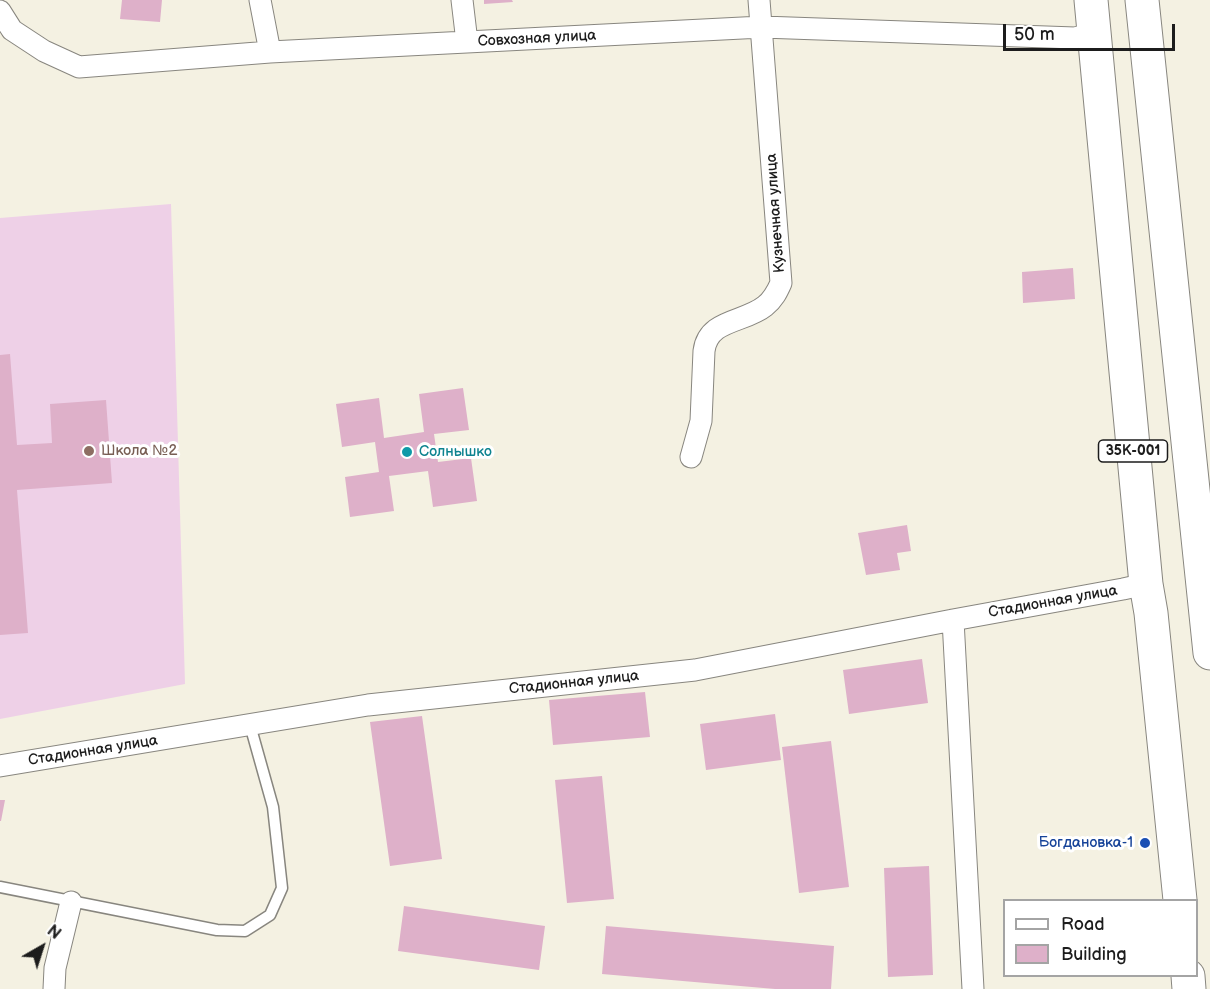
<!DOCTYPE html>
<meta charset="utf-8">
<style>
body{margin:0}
#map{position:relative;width:1210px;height:989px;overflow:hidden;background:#f4f1e2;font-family:"Balsamiq Sans",sans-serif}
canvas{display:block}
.legend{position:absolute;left:1003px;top:899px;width:195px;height:78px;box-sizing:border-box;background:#fff;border:2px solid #a4a4a4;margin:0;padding:8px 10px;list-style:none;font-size:18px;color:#1c1c1c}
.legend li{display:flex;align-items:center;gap:12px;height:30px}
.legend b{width:30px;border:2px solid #a4a4a4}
.north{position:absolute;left:12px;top:917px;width:60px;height:60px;-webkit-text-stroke:4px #fff;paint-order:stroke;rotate:39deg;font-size:16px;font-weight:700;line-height:24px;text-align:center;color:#1c1c1c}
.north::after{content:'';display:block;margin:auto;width:21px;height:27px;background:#1c1c1c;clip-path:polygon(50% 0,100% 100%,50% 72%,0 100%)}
.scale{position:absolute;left:1003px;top:24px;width:172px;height:27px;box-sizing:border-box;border:3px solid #1c1c1c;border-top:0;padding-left:8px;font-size:18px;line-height:21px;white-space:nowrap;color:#1c1c1c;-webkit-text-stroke:4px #fff;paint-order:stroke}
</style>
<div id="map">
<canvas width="1210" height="989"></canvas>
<ul class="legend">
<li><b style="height:8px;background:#fff"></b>Road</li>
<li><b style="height:16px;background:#deb0c9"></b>Building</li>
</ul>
<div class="north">N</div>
<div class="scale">50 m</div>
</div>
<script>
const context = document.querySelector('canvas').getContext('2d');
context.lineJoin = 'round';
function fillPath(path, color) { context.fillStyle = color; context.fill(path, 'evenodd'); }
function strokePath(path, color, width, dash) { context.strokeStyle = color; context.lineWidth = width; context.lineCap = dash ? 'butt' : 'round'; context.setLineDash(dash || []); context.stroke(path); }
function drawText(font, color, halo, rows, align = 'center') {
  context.font = font + ' "Balsamiq Sans",sans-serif'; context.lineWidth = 6; context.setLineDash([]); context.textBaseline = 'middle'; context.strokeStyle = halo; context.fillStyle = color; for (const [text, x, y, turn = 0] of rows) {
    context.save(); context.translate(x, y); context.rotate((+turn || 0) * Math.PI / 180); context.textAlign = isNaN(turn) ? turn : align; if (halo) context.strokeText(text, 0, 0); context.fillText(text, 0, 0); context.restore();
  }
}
const built = new Path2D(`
 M171,204L185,684L0,719V218Z`);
const building = new Path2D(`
 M122,0H162L160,22L120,19Z
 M484,0H512L513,2L484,4Z
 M1073,268L1075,299L1023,303L1022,272Z
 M10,354L17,445L52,443L50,404L106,400L112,483L17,490L28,633L0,635V355Z
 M463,388L469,430L434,434L438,462L471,458L477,501L433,507L428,471L389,476L394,511L350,517L345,477L379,472L375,442L342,447L336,404L379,398L384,438L424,432L419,394Z
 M907,525L911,551L897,553L900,570L866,575L858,533Z
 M922,659L928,703L849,714L843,670Z
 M645,692L650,737L553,745L549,700Z
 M775,714L781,760L706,770L700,724Z
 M422,716L442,859L390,866L370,722Z
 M831,741L849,887L799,893L782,747Z
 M602,776L614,899L567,903L555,780Z
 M0,800H5L1,821H0Z
 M929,866L933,975L888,977L884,868Z
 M404,906L545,926L539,970L398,951Z
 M606,926L834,946L831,989H775L602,974Z`);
const lane = new Path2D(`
 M0,887L217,930L245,931L270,915L282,888L273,807L250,725`);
const street = new Path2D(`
 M260,0L270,52
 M462,0L467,42
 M0,11L12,30L44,51L79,67L270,52L762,27L1075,38L1094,33
 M691,457L701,421L704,351C708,319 744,323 765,306C773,300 777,292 781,283L759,0
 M953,620L973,989
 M0,766L368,705L695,670L953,620L1123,589L1146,584
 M54,989L55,968L71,902`);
const primary = new Path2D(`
 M1091,0L1146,584L1151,613L1180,900
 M1142,0L1210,653
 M1188,976L1189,989`);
const markers = [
 [89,451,6,"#8d6e63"],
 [407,452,6,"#0f9aa8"],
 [1145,843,6,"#1a4fb4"]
];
const shields = [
 [1133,451,69]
];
const shieldNames = [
 ["35К-001",1133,451]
];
const streetNames = [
 ["Совхозная улица",537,39,-3],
 ["Кузнечная улица",776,213,-94],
 ["Стадионная улица",1053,602,-10],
 ["Стадионная улица",574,683,-6],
 ["Стадионная улица",93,751,-9]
];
const educationNames = [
 ["Школа №2",101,451]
];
const cultureNames = [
 ["Солнышко",419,452]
];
const transitNames = [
 ["Богдановка-1",1133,843]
];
fillPath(built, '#eed0e7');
fillPath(building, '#deb0c9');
strokePath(lane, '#88867f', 13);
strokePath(street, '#88867f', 23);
strokePath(primary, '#88867f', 35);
strokePath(lane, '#fff', 10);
strokePath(street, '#fff', 21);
strokePath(primary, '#fff', 33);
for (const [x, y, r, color] of markers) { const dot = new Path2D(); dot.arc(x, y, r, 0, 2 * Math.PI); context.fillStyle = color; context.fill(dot); strokePath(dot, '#fff', 2); }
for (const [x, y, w] of shields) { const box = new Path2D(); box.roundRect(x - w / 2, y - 11, w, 22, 4.5); context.fillStyle = '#fff'; context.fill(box); strokePath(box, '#1c1c1c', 1.5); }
drawText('bold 14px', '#1c1c1c', null, shieldNames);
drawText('15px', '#1c1c1c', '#fff', streetNames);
drawText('15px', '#785e54', '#fff', educationNames, 'left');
drawText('15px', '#0d838f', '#fff', cultureNames, 'left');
drawText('15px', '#164399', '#fff', transitNames, 'right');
</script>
